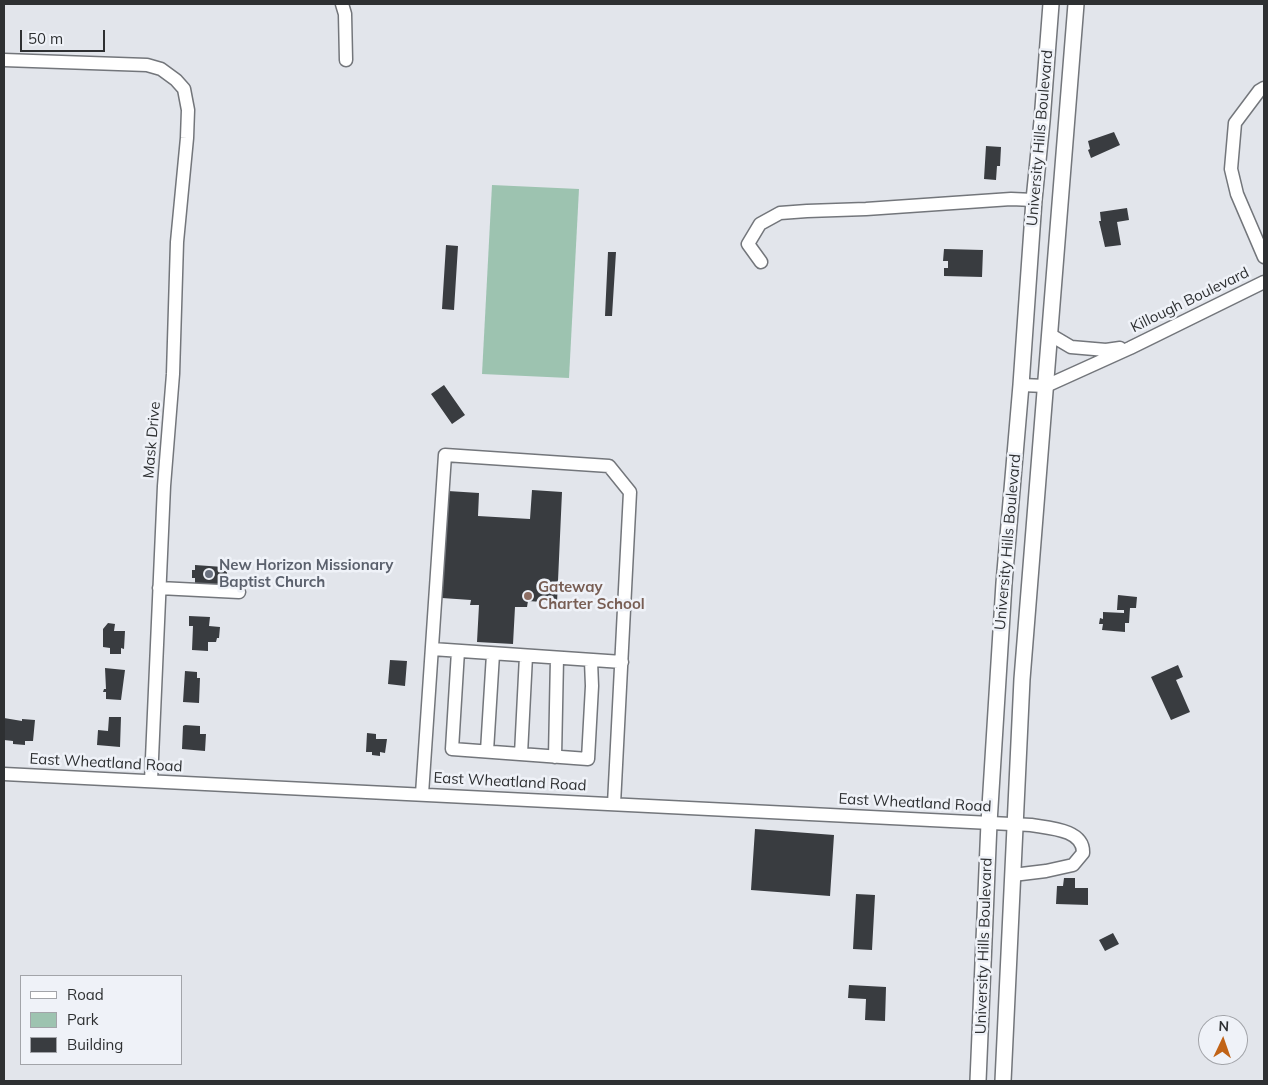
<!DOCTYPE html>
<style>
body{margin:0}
#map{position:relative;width:1268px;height:1085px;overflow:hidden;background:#e2e5eb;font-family:Mulish,sans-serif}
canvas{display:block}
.frame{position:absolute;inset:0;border:5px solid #2e3032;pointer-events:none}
.legend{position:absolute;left:20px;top:975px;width:162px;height:90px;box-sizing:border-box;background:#eff2f8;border:1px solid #a2a4a9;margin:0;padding:6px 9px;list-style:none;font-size:15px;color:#2e3032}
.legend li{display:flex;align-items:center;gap:10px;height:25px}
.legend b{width:25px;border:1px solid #a2a4a9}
.north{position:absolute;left:1198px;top:1015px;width:50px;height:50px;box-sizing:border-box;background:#eff2f8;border:1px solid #a2a4a9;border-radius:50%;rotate:3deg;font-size:14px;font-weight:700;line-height:20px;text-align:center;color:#2e3032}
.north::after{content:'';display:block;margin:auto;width:18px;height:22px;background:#c16317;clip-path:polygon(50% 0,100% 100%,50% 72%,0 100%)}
.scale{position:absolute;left:20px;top:30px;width:85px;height:22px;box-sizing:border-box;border:2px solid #2e3032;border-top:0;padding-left:6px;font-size:15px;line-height:18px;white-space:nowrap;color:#2e3032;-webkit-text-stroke:4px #eff2f8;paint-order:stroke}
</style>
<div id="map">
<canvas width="1268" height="1085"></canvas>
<div class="frame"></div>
<ul class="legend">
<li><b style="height:6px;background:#fff"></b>Road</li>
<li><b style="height:14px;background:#9dc3b0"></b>Park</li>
<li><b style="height:14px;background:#393c40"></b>Building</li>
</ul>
<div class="north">N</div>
<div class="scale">50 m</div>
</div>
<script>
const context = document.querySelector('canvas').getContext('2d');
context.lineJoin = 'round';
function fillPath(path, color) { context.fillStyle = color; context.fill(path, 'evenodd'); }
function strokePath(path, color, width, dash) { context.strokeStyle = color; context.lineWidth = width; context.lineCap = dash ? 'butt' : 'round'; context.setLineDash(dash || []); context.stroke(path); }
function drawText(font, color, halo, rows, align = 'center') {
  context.font = font + ' Mulish,sans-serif'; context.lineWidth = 5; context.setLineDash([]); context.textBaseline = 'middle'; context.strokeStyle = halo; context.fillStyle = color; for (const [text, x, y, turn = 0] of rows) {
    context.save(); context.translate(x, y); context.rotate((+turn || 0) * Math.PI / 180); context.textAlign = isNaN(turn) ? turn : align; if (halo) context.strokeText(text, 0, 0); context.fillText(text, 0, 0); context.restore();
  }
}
const green = new Path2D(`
 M492,185L579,189L569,378L482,374Z`);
const building = new Path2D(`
 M1114,132L1120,145L1091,158L1088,150L1090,149L1088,141Z
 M986,146L1001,147L1000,166H997L996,180L984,179Z
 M1127,208L1129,220L1117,222L1121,245L1105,247L1099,221H1101L1100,212Z
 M446,245L458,246L454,310L442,309Z
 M944,249L983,250L982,277L944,276V268H948V261H943Z
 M608,252H616L612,316H605Z
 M444,385L465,415L452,424L431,394Z
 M532,490L562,492L557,603L528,601L527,607H515L513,644L477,642L479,605H470L471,600L442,598L448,491L479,493L478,516L530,519Z
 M195,565L223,567V571H227V578H222V585L195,583V578H192V570H195Z
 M1118,595L1137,597L1136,608H1130L1129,623H1125V632L1102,630L1103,624H1099L1100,618L1103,619V612L1124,613V610H1117Z
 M189,616L210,617L209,626L220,627L219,638H217L216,642H208V651L192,650L193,626H189Z
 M108,623L115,624L114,631H125L124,649L121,648V654H110V648L103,647V629Z
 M390,660L407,661L405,686L388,684Z
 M1178,665L1183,677L1176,680L1190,712L1171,720L1151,677Z
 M105,668L125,670L121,700L106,699V692H103L104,689H106Z
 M185,671L197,672V678H200L199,703L183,702Z
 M109,717H121L120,747L97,745L98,730L108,731Z
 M4,718L22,721V719L35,720L33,741H25V745L13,744V741L4,740Z
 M185,725L200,726V734H206L205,751L182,749L183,726Z
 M367,733L376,734V739H387L385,753L380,752V756L372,755V752H366Z
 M755,829L834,835L830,896L751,890Z
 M1064,878H1075V888H1088V905L1056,904L1057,886H1063Z
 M856,894L875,895L872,950L853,949Z
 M1113,933L1119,944L1105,951L1099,940Z
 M849,985L886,987L885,1021L865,1020L866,999L848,998Z`);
const minor = new Path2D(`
 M342,4L345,14L346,60
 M4,60L147,65L161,69L176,80L184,89L188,110L187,138L177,242L173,374L164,486L151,781
 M1264,88L1259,91L1235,123L1231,169L1237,194L1264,257
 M761,262L748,244L760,224L780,213L807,211L866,209L1011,199L1034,200
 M1049,334L1071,347L1106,350L1120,348
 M1021,385L1046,386L1130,348L1264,282
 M159,588L239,592
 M432,649L622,662
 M458,651L452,749L588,759L592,686L591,661
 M487,751L493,654
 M521,754L526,656
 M555,757L557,658
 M4,774L1031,825C1048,828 1084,829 1083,853L1073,865L1046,871L1013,875
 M422,794L445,455L609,466L630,492L614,804`);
const major = new Path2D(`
 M978,1081L989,823L1004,583L1021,385L1034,200L1042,121L1051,4
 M1003,1081L1022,679L1076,4`);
const markers = [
 [209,574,5,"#6b7280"],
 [528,596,5,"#8d6e63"]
];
const streetNames = [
 ["University Hills Boulevard",1040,138,-85],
 ["Killough Boulevard",1190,300,-26],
 ["Mask Drive",152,440,-85],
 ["University Hills Boulevard",1008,542,-85],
 ["East Wheatland Road",106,763,3],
 ["East Wheatland Road",510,782,3],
 ["East Wheatland Road",915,803,3],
 ["University Hills Boulevard",984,946,-88]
];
const worshipNames = [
 ["New Horizon Missionary",219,565],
 ["Baptist Church",219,582]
];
const educationNames = [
 ["Gateway",538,587],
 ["Charter School",538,604]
];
fillPath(green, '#9dc3b0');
fillPath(building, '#393c40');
strokePath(minor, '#73767b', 15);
strokePath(major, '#73767b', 18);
strokePath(minor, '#fff', 12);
strokePath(major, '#fff', 15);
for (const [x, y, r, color] of markers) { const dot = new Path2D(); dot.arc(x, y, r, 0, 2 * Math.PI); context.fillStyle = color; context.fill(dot); strokePath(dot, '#eff2f8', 2); }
drawText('15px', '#2e3032', '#eff2f8', streetNames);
drawText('bold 15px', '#5b616d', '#eff2f8', worshipNames, 'left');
drawText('bold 15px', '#785e54', '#eff2f8', educationNames, 'left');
</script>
